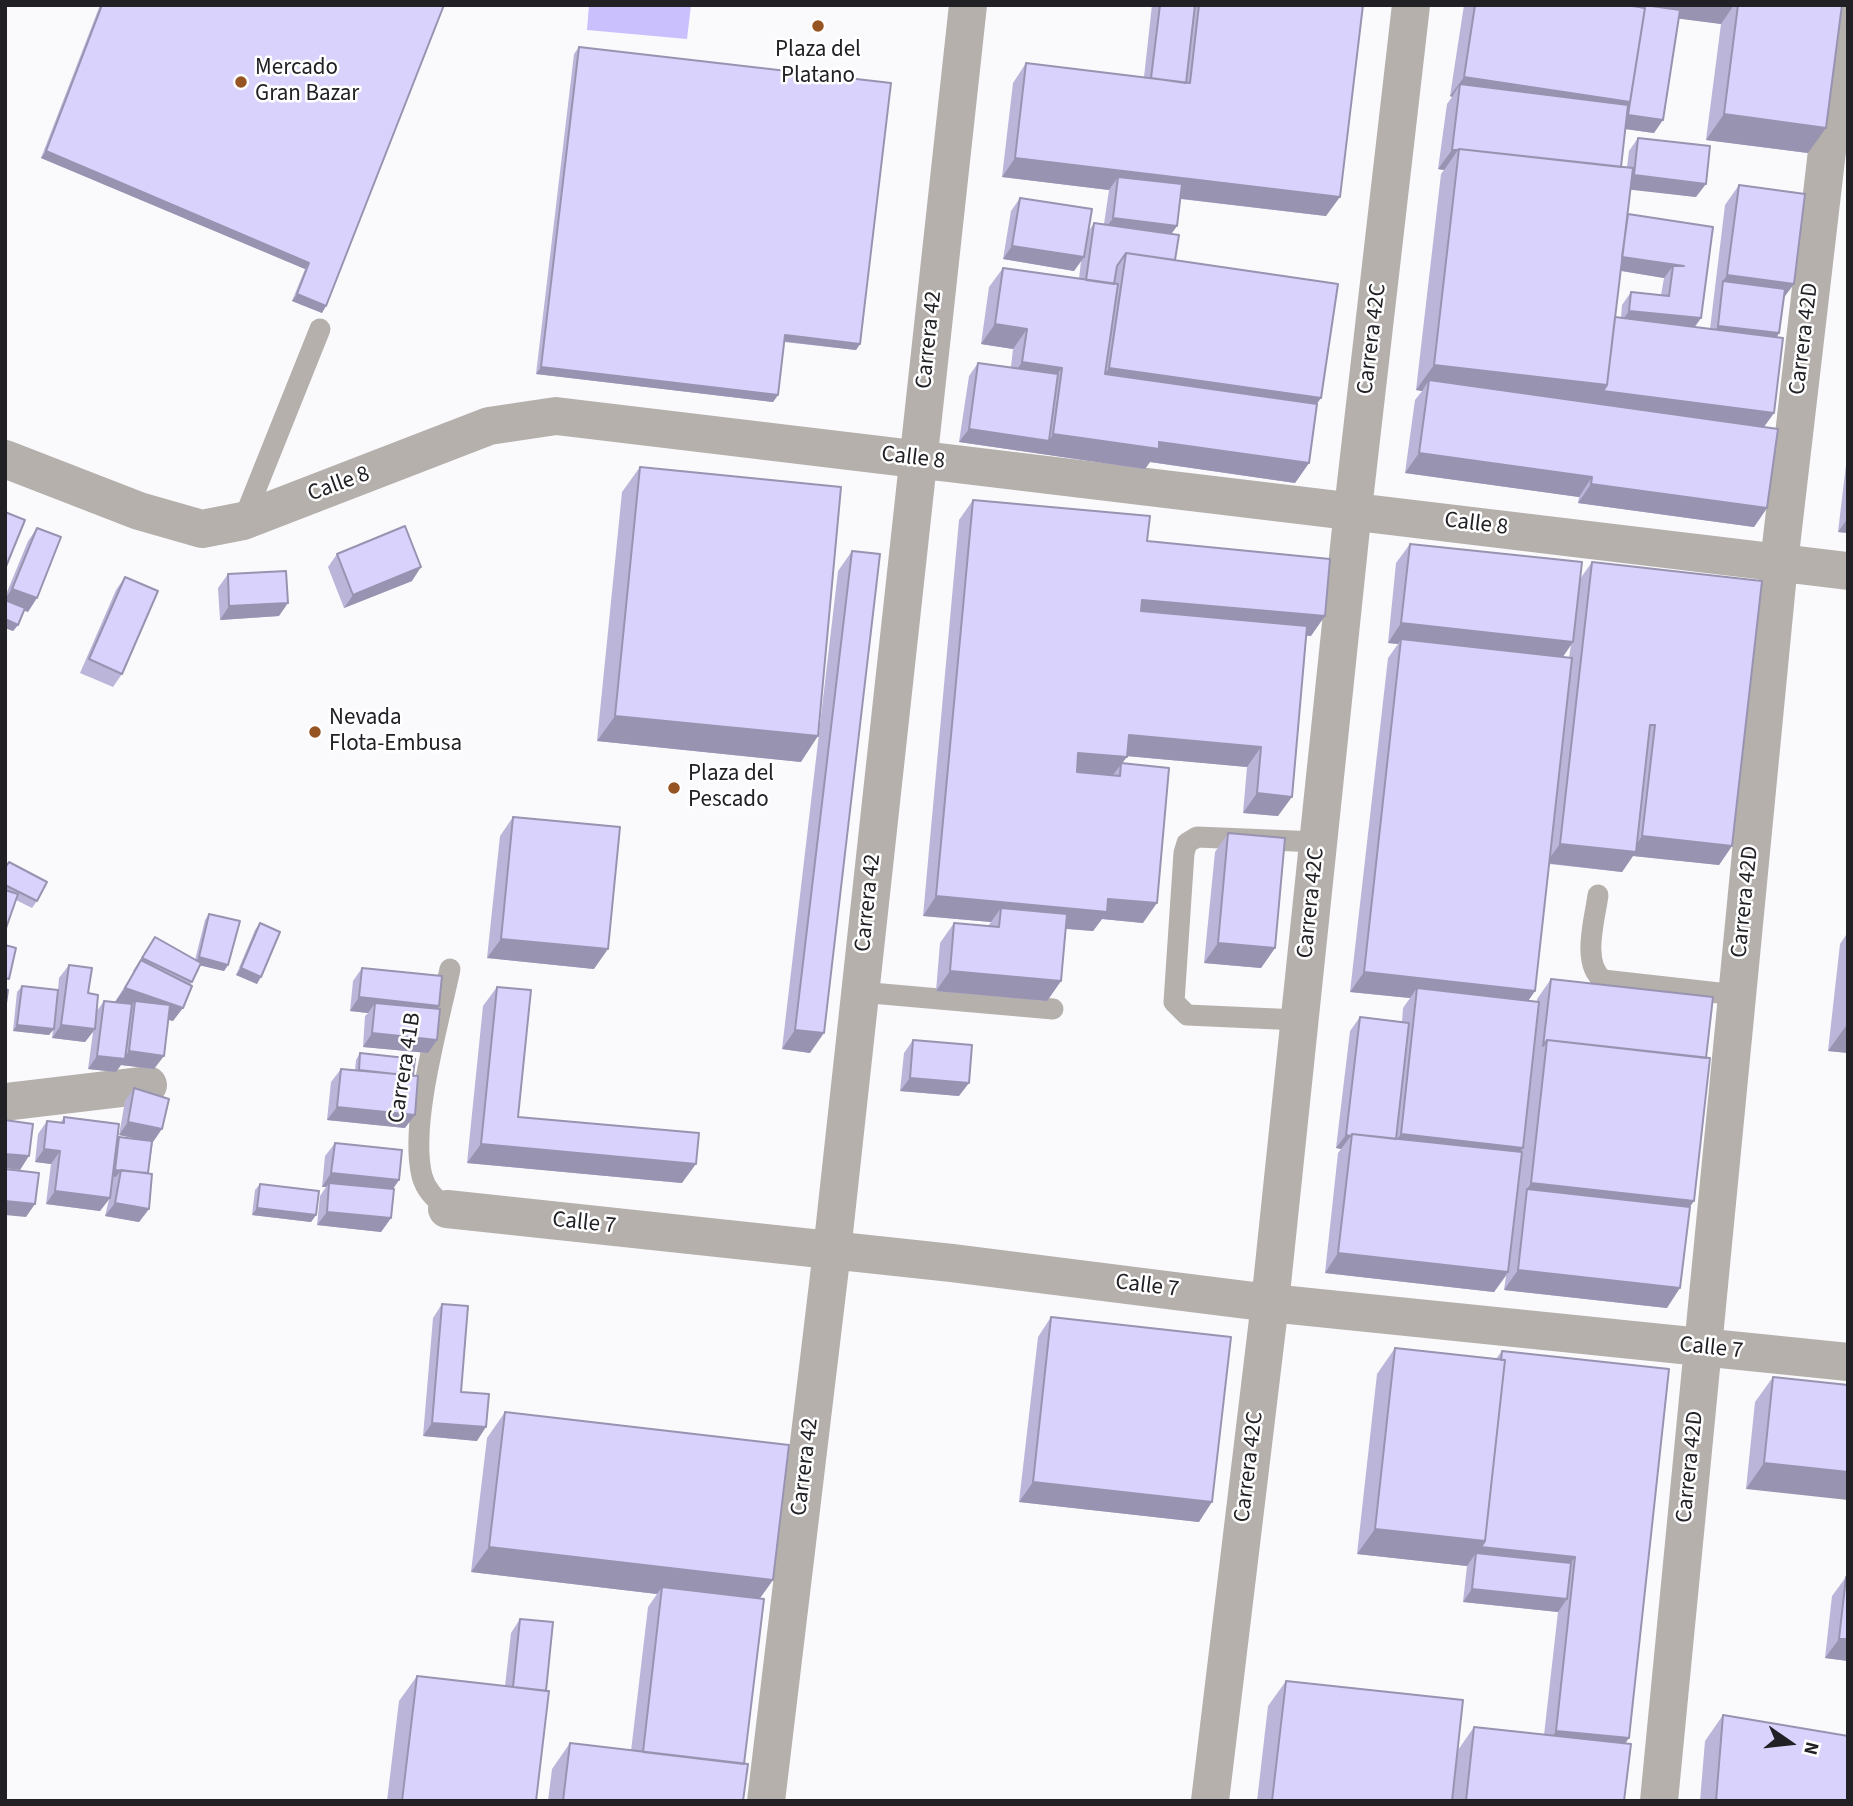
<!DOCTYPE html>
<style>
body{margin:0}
#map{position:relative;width:1853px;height:1806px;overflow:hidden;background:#fafafd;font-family:"Source Sans 3",sans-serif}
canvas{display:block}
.frame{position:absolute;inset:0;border:7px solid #212025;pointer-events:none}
.north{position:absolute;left:1755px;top:1708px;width:70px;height:70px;-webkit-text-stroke:5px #fff;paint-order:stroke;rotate:104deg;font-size:19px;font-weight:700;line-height:28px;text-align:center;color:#212025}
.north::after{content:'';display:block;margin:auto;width:24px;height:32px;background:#212025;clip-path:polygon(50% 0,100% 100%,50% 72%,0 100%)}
</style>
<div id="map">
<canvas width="1853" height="1806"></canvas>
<div class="frame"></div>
<div class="north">N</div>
</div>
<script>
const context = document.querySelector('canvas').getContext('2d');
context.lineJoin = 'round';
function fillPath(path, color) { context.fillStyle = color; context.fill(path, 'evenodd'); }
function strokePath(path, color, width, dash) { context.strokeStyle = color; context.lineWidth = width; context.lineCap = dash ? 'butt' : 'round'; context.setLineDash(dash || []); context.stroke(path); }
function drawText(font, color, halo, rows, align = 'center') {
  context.font = font + ' "Source Sans 3",sans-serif'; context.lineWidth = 5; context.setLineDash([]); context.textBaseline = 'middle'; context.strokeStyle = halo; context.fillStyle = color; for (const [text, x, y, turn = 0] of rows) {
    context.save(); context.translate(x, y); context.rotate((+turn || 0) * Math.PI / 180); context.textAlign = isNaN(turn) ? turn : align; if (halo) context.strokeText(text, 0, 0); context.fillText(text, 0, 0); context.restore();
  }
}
const green = new Path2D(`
 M589,5H691L687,39L587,30Z`);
const lane = new Path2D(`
 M243,521L320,329
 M1598,895C1595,919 1581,963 1603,980L1737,995
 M860,992L1053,1009
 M1299,1020L1187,1015L1174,1002L1184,853L1187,843L1197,837L1318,842
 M447,1209C436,1199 426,1191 422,1176C409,1124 439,1022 450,969`);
const street = new Path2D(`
 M5,459L139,511L202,529L243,521L489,426L556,416L1848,571
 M5,1102L148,1085
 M447,1209L952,1263L1270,1303L1848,1362
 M766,1801L832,1251L968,5
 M1210,1801L1270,1303L1353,509L1411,5
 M1659,1801L1779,563L1844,5`);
const wall = new Path2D(`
 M100,5H444L322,313L292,301L305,269L41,158Z
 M1152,5H1363L1326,216L1180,199L1177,226L1171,234L1175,260L1317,404L1309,463L1295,483L1150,462L1145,469L959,442L969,376L978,363L1011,367L1013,349L981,344L989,287L1003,268L1079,279L1081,261L1074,271L1003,259L1011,211L1020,198L1088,232L1094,223L1104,224L1109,190L1002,177L1013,83L1026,63L1144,77Z
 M1464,5H1626L1639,7V5H1842L1808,153L1706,140L1721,24L1678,18L1654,133L1625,129L1621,167H1627L1629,151L1638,138L1696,197L1630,189L1628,214L1713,227L1701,318L1695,327L1710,329L1725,205L1739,185L1783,298L1779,333L1777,337L1774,413L1764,427L1767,508L1754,527L1578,503L1579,497L1405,473L1415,400L1422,391L1416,390L1441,174L1444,170L1438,169L1447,104L1452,97L1450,96ZM1621,271L1664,278L1661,295L1631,292L1622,305L1621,318L1615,317Z
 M579,47L860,344L856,350L784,342L778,395L773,402L536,374L574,54Z
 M1848,448V533L1838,532Z
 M640,467L801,762L597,741L622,492Z
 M973,500L1147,541L1311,636H1306L1278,816L1243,813L1247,767L1127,756L1122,763L1143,923L1102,919L1093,931L1066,929L1061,981L1047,1001L936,991L940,943L954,923L988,926L991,922L923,916L959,520Z
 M37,528L28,612L24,610L18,625L13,631L5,628V597L28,541Z
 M1410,544L1580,579L1592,562L1732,846L1719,865L1633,856L1622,872L1549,864L1535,991L1528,1001H1537V999L1551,979L1690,1207L1667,1308L1504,1290L1506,1276L1494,1292L1325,1273L1338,1153L1341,1149L1336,1148L1350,1031L1360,1017L1402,1022L1403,1008L1410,998L1350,992L1388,658L1398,644L1388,643L1396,563ZM1571,645L1569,658L1563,657Z
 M852,551L810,1053L782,1049L838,571Z
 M337,554L412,581L344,608L328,567Z
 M228,574L279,616L220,620L218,588Z
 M125,577L122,674L113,687L80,673L116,590Z
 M513,817L594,969L487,958L500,836Z
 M1228,833L1275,948L1261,968L1204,963L1215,852Z
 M9,862L37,901L32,908L16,900L5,931V867Z
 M209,914L228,965L224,971L200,965L173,1021L168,1020L154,1069L121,1065L116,1072L88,1069L93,1032L85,1042L52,1038L53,1029L49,1035L13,1031L17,992L22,986L58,990L59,978L69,965L88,993L96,1012L104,1001L119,1003L115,1002L134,971H133L155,937L195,960L205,920Z
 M260,923L257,984L236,975L255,930Z
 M1848,932V1053L1828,1051L1840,944Z
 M362,968L439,1006L437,1009L428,1053L363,1047L365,1016L368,1013L350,1011L353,981Z
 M497,987L518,1117L682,1183L467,1163L483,1006Z
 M913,1040L959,1096L900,1091L904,1053Z
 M360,1053L405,1128L327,1120L331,1082L341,1069L355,1070L356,1060Z
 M134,1088L153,1142L148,1174L149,1209L139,1222L105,1216L109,1199L100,1211L46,1204L51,1164L35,1162L38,1134L47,1121L61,1122L64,1117L117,1140L119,1137L137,1139L119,1135L125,1101Z
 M335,1143L399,1180L393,1189L391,1218L381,1232L317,1225L320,1196L326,1187H322L325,1156Z
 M260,1184L316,1215L311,1222L252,1215L255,1190Z
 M442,1304L461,1392L477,1441L423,1436L433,1318Z
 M1051,1317L1199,1522L1019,1502L1038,1337Z
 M1395,1348L1496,1359L1502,1351L1669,1369L1625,1743L1624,1801H1257L1268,1706L1286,1681L1458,1750L1474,1727L1544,1735L1558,1612L1463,1602L1467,1566L1357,1554L1377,1374Z
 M1773,1377L1848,1385L1746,1489L1755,1402Z
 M505,1412L773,1580L760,1598L744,1764L743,1801H548L552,1769L570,1743L631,1751L648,1607L657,1594L471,1572L487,1438Z
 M1846,1577L1848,1661L1825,1658L1832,1596Z
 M520,1619L536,1801H387L399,1701L417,1676L505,1686L511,1633Z
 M1723,1715L1848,1801H1700L1705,1741Z`);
const shadedWall = new Path2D(`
 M1734,5L1721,24L1642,14L1644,6Z
 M1464,77L1630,102L1617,122L1460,84L1452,97L1450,96Z
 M1724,114L1826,128L1808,153L1706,140Z
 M1628,115L1663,120L1654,133L1618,128Z
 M1452,150H1458L1444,170L1438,169Z
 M46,151L309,263L305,269L41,158Z
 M1015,158L1340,197L1326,216L1116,191L1118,177L1109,190L1002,177Z
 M1634,175L1706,184L1696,197L1624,189Z
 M1113,218L1177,226L1167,240L1103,232Z
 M1012,246L1084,257L1074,271L1003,259Z
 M1620,256L1684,266H1673L1664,278L1610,269Z
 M1727,275L1794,284L1780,303L1723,281L1714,295Z
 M297,294L326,306L322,313L292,301Z
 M1629,311L1701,318L1691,331L1620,324Z
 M995,324L1027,329L1013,349L981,344Z
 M1718,326L1779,333L1770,347L1708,339Z
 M785,335L860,344L856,350L780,341Z
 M1022,362L1062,368L1048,387L1009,382Z
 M1434,365L1607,385L1774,413L1760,432L1429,380L1422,391L1416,390Z
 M541,367L778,395L773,402L536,374Z
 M1109,368L1321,398L1303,424L1091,394Z
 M969,429L1049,441L1053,434L1159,442L1309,463L1295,483L1150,462L1145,469L959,442Z
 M1419,453L1592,477L1579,497L1405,473Z
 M1591,484L1767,508L1754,527L1578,503Z
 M1848,518V533L1838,532Z
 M421,567L412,581L344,608L353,595Z
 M12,589L37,598L28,612L5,603V599Z
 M1142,600L1325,616L1311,636L1128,619Z
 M288,603L279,616L220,620L229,606Z
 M5,619L18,625L13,631L5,628Z
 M1401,623L1573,642L1559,662L1401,639L1398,644L1388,643Z
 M615,716L818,736L801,762L597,741Z
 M1129,735L1261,747L1247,767L1115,755Z
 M1078,753L1127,757L1112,776L1065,772Z
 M1257,793L1292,797L1278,816L1243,813Z
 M1642,836L1732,846L1719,865L1633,856L1622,872L1546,863L1560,844L1631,852Z
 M936,896L1108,899L1157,903L1143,923L1102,919L1093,931L999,923L1001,908L991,922L923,916Z
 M501,939L608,949L594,969L487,958Z
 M1218,943L1275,948L1261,968L1204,963Z
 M199,957L228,965L224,971L194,964Z
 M241,968L261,977L257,984L236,975Z
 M950,971L1061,981L1047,1001L936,991Z
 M1364,972L1535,991L1521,1011L1417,988L1410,998L1350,992Z
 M125,988L183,1008L173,1021L134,1008L135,1001L130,1007L115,1002Z
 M359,997L439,1006L430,1019L375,1003L368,1013L350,1011Z
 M17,1025L54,1029L49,1035L13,1031Z
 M61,1025L95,1029L85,1042L52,1038Z
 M1846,1026H1848V1053L1828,1051Z
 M795,1030L824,1033L810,1053L782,1049Z
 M372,1033L437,1040L428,1053L363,1047Z
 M129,1051L164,1056L154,1069L121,1065L116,1072L88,1069L97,1056L123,1059Z
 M910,1078L969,1083L959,1096L900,1091Z
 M337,1107L415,1115L405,1128L327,1120Z
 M128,1122L162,1129L153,1142L119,1135Z
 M1401,1134L1523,1148L1509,1167L1396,1140Z
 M1346,1135L1351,1136L1341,1149L1336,1148Z
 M481,1144L696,1164L682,1183L467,1163Z
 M44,1149L60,1151L51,1164L35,1162Z
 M5,1154L29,1156L20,1170L5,1168Z
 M115,1170H121L116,1177L110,1176Z
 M331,1173L399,1180L390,1193L329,1183L326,1187H322Z
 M1531,1183L1694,1201L1676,1227L1527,1189Z
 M55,1191L110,1198L100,1211L46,1204Z
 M5,1201L35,1204L26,1217L5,1215Z
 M115,1203L149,1209L139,1222L105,1216Z
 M257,1208L316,1215L311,1222L252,1215Z
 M327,1212L391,1218L381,1232L317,1225Z
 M1338,1253L1508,1272L1494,1292L1325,1273Z
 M1518,1270L1680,1288L1667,1308L1504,1290Z
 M432,1423L486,1427L477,1441L423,1436Z
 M1764,1463L1848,1472V1500L1746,1489Z
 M1033,1482L1212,1502L1199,1522L1019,1502Z
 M1375,1529L1485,1541L1575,1557L1562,1576L1476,1553L1467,1566L1357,1554Z
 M489,1547L773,1580L755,1605L662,1587L657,1594L471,1572Z
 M1472,1589L1567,1599L1558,1612L1463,1602Z
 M1839,1639H1848V1661L1825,1658Z
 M1556,1731L1629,1738L1615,1758L1543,1750Z`);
const building = new Path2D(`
 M102,5H444L326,306L297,294L309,263L46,151Z
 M1160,5H1195L1186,83L1151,78Z
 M1199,5H1363L1340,197L1015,158L1026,63L1190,83Z
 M1475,5H1626L1645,8L1630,102L1464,77Z
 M1644,5L1680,10L1663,120L1628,115L1645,8H1643Z
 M1738,5H1842L1826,128L1724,114Z
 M579,47L891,83L860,344L785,335L778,395L541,367Z
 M1460,84L1628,105L1621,167L1459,149L1458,150H1452Z
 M1638,138L1710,146L1706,184L1634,175Z
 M1459,149L1633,168L1607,385L1434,365Z
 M1118,177L1182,184L1177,226L1113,218Z
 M1739,185L1805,194L1794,284L1727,275Z
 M1020,198L1092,209L1084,257L1012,246Z
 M1628,214L1713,227L1701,318L1629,311L1631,292L1669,296L1673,266H1684L1622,257Z
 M1094,223L1179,235L1175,260L1126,253L1117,266L1114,284L1086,280Z
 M1126,253L1338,284L1321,398L1109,368Z
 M1003,268L1118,284L1105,374L1317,404L1309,463L1159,442V449L1053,434L1062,368L1022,362L1027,329L995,324Z
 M1723,281L1785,289L1779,333L1718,326Z
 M1615,317L1783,338L1774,413L1603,391L1607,385Z
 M978,363L1058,374L1049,441L969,429Z
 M1429,380L1778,429L1767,508L1591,484L1592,477L1419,453Z
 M640,467L841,487L818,736L615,716Z
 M973,500L1150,516L1147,541L1330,559L1325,616L1142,600L1141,611L1307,626L1292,797L1257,793L1261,747L1129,735L1127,757L1078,753L1077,772L1120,776L1121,763L1169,768L1157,903L1108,899L1107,912L936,896Z
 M5,512L25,520L5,569Z
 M405,526L421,567L353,595L337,554Z
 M37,528L61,537L37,598L12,589Z
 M1410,544L1582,562L1573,642L1401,623Z
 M852,551L880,554L824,1033L795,1030Z
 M1592,562L1762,581L1732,846L1642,836L1655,725H1650L1636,852L1560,844Z
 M286,571L288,603L229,606L228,574Z
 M125,577L158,591L122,674L89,659Z
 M5,600L25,608L18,625L5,619Z
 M1401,639L1572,658L1535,991L1364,972Z
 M513,817L620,827L608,949L501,939Z
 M1228,833L1285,838L1275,948L1218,943Z
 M9,862L47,882L37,901L5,885V868Z
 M5,890L18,894L5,931Z
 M1001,908L1067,914L1061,981L950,971L954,923L999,927Z
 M209,914L240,921L228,965L199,957Z
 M260,923L280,932L261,977L241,968Z
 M155,937L201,963L192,982L142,958Z
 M5,945L16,948L9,979L5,978Z
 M141,960L192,986L183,1008L125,988Z
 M69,965L92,968L88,993L98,995L95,1029L61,1025Z
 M362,968L442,976L439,1006L359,997Z
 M1551,979L1713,997L1706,1058L1547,1040L1543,1046Z
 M22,986L58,990L54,1029L17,1025Z
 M497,987L531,990L518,1117L699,1133L696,1164L481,1144Z
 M1417,988L1539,1002L1523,1148L1401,1134Z
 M5,989L8,990L5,1010Z
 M104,1001L132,1004L125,1059L97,1056Z
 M135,1001L170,1005L164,1056L129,1051Z
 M375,1003L440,1009L437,1040L372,1033Z
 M1360,1017L1409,1023L1396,1139L1352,1134L1351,1136L1346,1135Z
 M913,1040L972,1045L969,1083L910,1078Z
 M1547,1040L1710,1058L1694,1201L1531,1183Z
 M360,1053L415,1059L413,1076L359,1070Z
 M341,1069L418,1076L415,1115L337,1107Z
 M134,1088L169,1099L162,1129L128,1122Z
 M64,1117L119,1124L110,1198L55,1191L60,1151L44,1149L47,1121L64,1123Z
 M5,1120L33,1124L29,1156L5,1154Z
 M1352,1134L1522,1152L1508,1272L1338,1253Z
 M119,1137L152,1141L148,1173L115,1170Z
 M335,1143L402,1150L399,1180L331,1173Z
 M5,1169L39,1173L35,1204L5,1201Z
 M121,1170L152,1174L149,1209L115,1203Z
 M329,1183L394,1189L391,1218L327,1212Z
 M260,1184L319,1191L316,1215L257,1208Z
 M1527,1189L1690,1207L1680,1288L1518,1270Z
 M442,1304L468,1306L461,1392L489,1394L486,1427L432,1423Z
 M1051,1317L1231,1337L1212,1502L1033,1482Z
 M1395,1348L1505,1360L1485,1541L1375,1529Z
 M1502,1351L1669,1369L1629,1738L1556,1731L1575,1557L1481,1547L1485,1541L1505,1360H1501Z
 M1773,1377L1848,1385V1472L1764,1463Z
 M505,1412L789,1445L773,1580L489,1547Z
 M1476,1553L1571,1563L1567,1599L1472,1589Z
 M1846,1577H1848V1639H1839Z
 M662,1587L764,1599L744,1764L643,1752Z
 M520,1619L553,1622L546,1691L513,1687Z
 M417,1676L549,1691L536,1801H402Z
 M1286,1681L1463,1700L1452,1801H1272Z
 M1723,1715L1848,1736V1801H1716Z
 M1474,1727L1631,1744L1624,1801H1466Z
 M570,1743L748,1764L743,1801H563Z`);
const markers = [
 [818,26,7,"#965422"],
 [241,82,7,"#965422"],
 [315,732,7,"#965422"],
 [674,788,7,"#965422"]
];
const poiNames = [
 ["Plaza del",818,51,"center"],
 ["Platano",818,77,"center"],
 ["Mercado",255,69],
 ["Gran Bazar",255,95],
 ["Nevada",329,719],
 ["Flota-Embusa",329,745],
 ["Plaza del",688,775],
 ["Pescado",688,801]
];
const streetNames = [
 ["Carrera 42C",1373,339,-83],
 ["Carrera 42D",1805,339,-83],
 ["Carrera 42",930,340,-84],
 ["Calle 8",913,459,7],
 ["Calle 8",339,485,-20],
 ["Calle 8",1476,525,7],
 ["Carrera 42D",1746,902,-84],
 ["Carrera 42",869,903,-84],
 ["Carrera 42C",1312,903,-84],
 ["Carrera 41B",406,1068,-81],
 ["Calle 7",584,1224,6],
 ["Calle 7",1147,1287,7],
 ["Calle 7",1711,1349,6],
 ["Carrera 42",806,1467,-83],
 ["Carrera 42C",1250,1467,-83],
 ["Carrera 42D",1691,1467,-84]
];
fillPath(green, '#cbc0fe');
strokePath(lane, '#b6b0ad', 21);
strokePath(street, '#b6b0ad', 38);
fillPath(wall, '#bbb5d9');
fillPath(shadedWall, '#9893b0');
fillPath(building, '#d9d2fc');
strokePath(building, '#9893b0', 2);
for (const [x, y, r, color] of markers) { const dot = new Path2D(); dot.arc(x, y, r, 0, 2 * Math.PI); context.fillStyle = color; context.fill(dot); strokePath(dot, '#fff', 2.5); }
drawText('23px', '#212025', '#fff', poiNames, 'left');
drawText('23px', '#212025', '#fff', streetNames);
</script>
